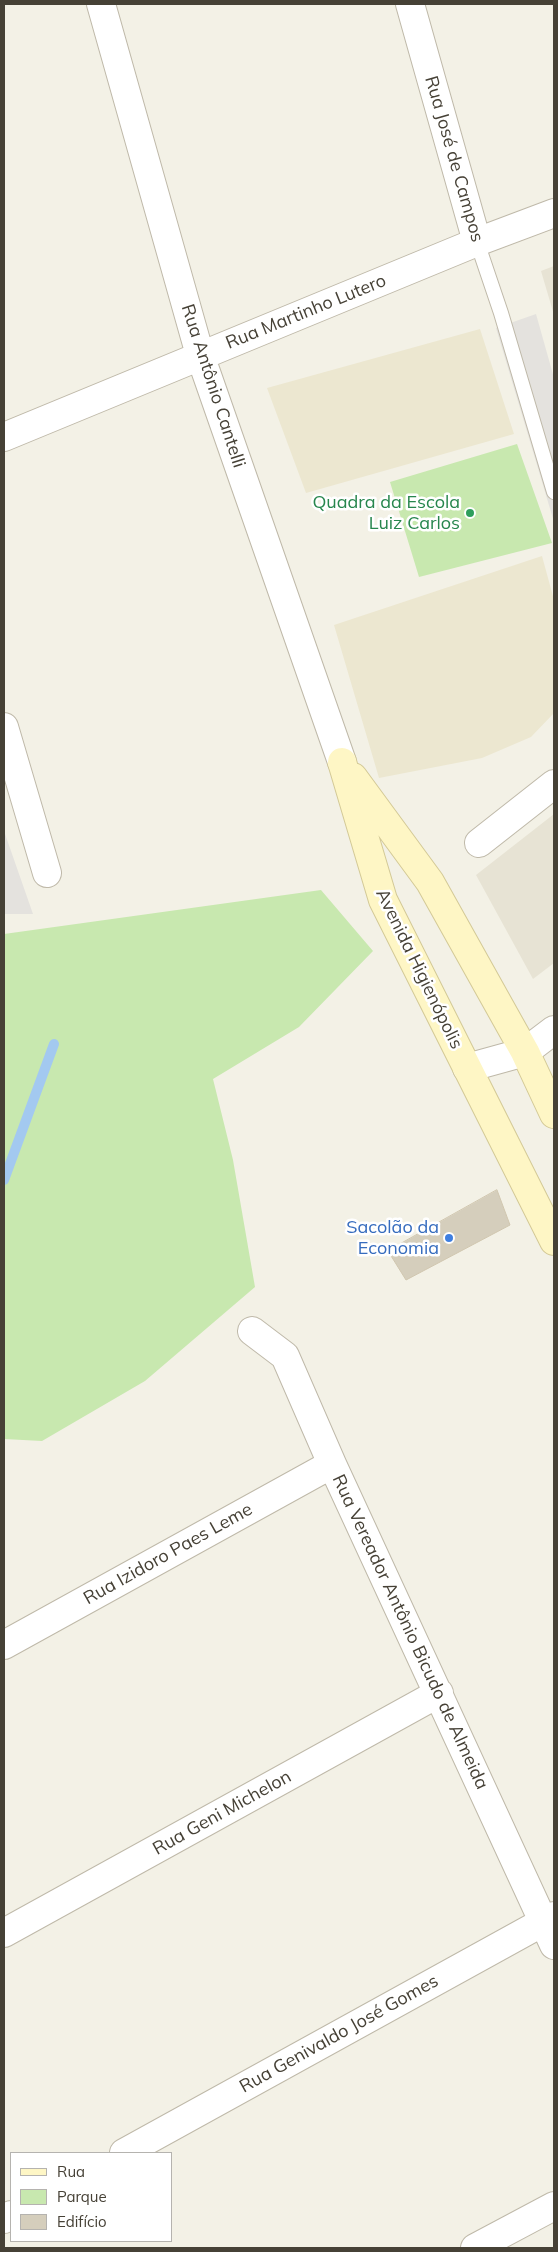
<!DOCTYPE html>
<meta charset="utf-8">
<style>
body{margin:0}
#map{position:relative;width:558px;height:2252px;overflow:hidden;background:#f3f1e6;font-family:Mulish,sans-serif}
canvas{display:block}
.frame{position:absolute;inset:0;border:5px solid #464136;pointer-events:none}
.legend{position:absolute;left:10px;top:2152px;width:162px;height:90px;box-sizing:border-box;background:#fff;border:1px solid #b5b3af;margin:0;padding:6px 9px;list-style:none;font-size:15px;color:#464136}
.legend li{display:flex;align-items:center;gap:10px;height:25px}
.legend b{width:25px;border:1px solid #b5b3af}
</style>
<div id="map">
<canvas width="558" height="2252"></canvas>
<div class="frame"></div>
<ul class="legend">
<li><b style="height:6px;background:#fef6c5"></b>Rua</li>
<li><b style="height:14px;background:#c8e8af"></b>Parque</li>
<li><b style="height:14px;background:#d5cebc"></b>Edifício</li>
</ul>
</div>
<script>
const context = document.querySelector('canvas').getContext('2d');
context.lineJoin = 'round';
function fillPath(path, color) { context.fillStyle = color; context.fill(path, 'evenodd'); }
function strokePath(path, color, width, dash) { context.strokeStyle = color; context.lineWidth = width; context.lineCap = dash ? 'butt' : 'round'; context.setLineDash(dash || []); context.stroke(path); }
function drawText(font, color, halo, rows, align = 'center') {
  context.font = font + ' Mulish,sans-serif'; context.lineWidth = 5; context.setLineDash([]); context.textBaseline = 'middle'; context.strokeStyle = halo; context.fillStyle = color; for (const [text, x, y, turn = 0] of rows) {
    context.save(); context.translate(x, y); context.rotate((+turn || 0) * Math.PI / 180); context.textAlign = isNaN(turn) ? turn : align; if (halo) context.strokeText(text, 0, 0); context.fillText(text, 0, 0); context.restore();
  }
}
const residential = new Path2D(`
 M554,266V315L541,271Z
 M554,814V963L533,979L476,875Z`);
const education = new Path2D(`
 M480,329L514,434L306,493L267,388Z
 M542,556L554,600V713L531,737L482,758L379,778L334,625Z`);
const green = new Path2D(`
 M517,444L552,543L419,577L390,482Z
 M321,890L373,951L299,1027L213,1079L233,1160L255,1287L145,1381L42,1441L4,1439V934Z`);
const parking = new Path2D(`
 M536,314L554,378V522L496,328Z
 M4,831L33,914H4Z`);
const stream = new Path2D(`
 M4,1180L54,1044`);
const building = new Path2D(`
 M497,1190L510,1225L406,1280L388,1251Z`);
const service = new Path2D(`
 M477,242L501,313L554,492`);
const minor = new Path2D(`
 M410,4L477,242
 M4,727L47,873
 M479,843L554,784
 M467,1068L525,1052L554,1030
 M252,1331L285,1356L332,1464L554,1945
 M4,1645L332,1464
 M4,1933L439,1693
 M124,2153L554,1916
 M4,2219L11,2215
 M475,2248L554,2206`);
const tertiary = new Path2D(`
 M101,4L200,355L342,762
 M4,437L477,242L554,213`);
const secondary = new Path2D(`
 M342,762L383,900L554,1241
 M353,777L430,882L525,1052L554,1114`);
const markers = [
 [470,513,5,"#2e9e5b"],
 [449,1238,5,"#3f7fe0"]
];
const streetNames = [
 ["Rua José de Campos",454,159,74],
 ["Rua Martinho Lutero",306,312,-22],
 ["Rua Antônio Cantelli",213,386,72],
 ["Avenida Higienópolis",419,969,64],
 ["Rua Izidoro Paes Leme",168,1554,-29],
 ["Rua Vereador Antônio Bicudo de Almeida",410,1632,65],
 ["Rua Geni Michelon",222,1813,-29],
 ["Rua Genivaldo José Gomes",339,2034,-29]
];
const leisureNames = [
 ["Quadra da Escola",460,503],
 ["Luiz Carlos",460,524]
];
const shopNames = [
 ["Sacolão da",439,1228],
 ["Economia",439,1249]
];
fillPath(residential, '#e7e3d4');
fillPath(education, '#ece7d0');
fillPath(green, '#c8e8af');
fillPath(parking, '#e4e2de');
strokePath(stream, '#a3c9f0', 10);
fillPath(building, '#d5cebc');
strokePath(building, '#d0c6af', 1);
strokePath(service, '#bfb9a9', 16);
strokePath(minor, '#bfb9a9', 30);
strokePath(tertiary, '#bfb9a9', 30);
strokePath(secondary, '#d3c996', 30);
strokePath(service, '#fff', 14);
strokePath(minor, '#fff', 28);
strokePath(tertiary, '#fff', 28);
strokePath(secondary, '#fef6c5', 28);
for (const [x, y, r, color] of markers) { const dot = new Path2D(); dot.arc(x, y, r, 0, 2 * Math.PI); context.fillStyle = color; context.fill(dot); strokePath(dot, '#fff', 2); }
drawText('18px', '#464136', '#fff', streetNames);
drawText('18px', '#27864d', '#fff', leisureNames, 'right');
drawText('18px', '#366cbe', '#fff', shopNames, 'right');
</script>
